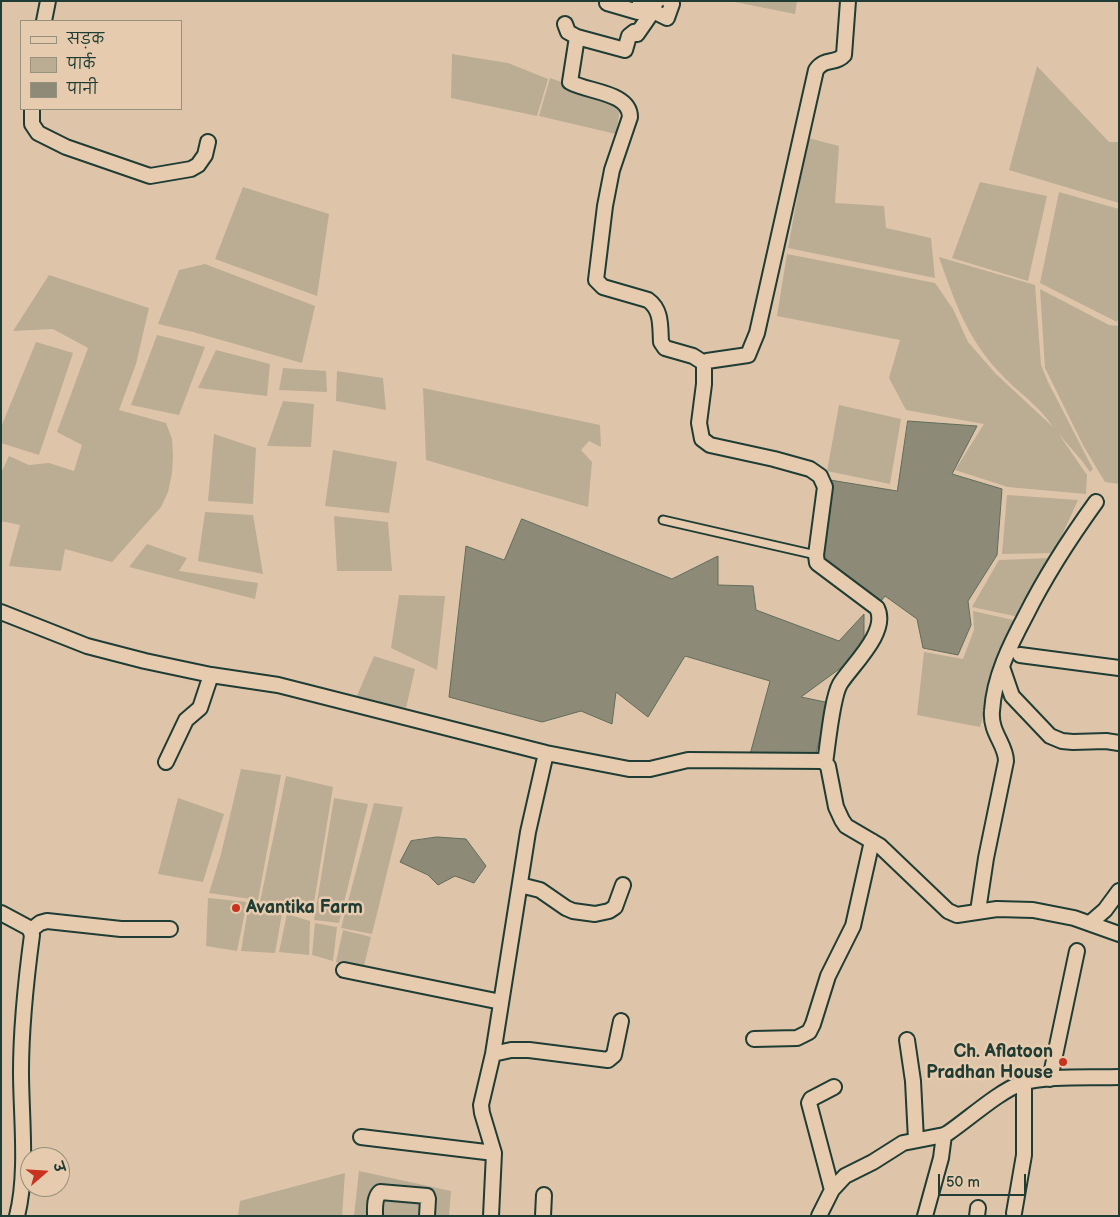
<!DOCTYPE html>
<meta charset="utf-8">
<style>
body{margin:0}
#map{position:relative;width:1120px;height:1217px;overflow:hidden;background:#dec5a9;font-family:"Balsamiq Sans","Playpen Sans Deva",sans-serif}
canvas{display:block}
.frame{position:absolute;inset:0;border:2px solid #1f3d34;pointer-events:none}
.legend{position:absolute;left:20px;top:20px;width:162px;height:90px;box-sizing:border-box;background:#e6cbae;border:1px solid #96927d;margin:0;padding:6px 9px;list-style:none;font-size:15px;color:#1f3d34}
.legend li{display:flex;align-items:center;gap:10px;height:25px}
.legend b{width:25px;border:1px solid #96927d}
.north{position:absolute;left:20px;top:1147px;width:50px;height:50px;box-sizing:border-box;background:#e6cbae;border:1px solid #96927d;border-radius:50%;rotate:71deg;font-size:14px;font-weight:700;line-height:20px;text-align:center;color:#1f3d34}
.north::after{content:'';display:block;margin:auto;width:18px;height:22px;background:#c8321e;clip-path:polygon(50% 0,100% 100%,50% 72%,0 100%)}
.scale{position:absolute;left:938px;top:1174px;width:88px;height:22px;box-sizing:border-box;border:2px solid #1f3d34;border-top:0;padding-left:6px;font-size:15px;line-height:18px;white-space:nowrap;color:#1f3d34;-webkit-text-stroke:4px #e6cbae;paint-order:stroke}
</style>
<div id="map">
<canvas width="1120" height="1217"></canvas>
<div class="frame"></div>
<ul class="legend">
<li><b style="height:6px;background:#e6cbae"></b>सड़क</li>
<li><b style="height:14px;background:#bbac94"></b>पार्क</li>
<li><b style="height:14px;background:#8d8b77"></b>पानी</li>
</ul>
<div class="north">उ</div>
<div class="scale">50 m</div>
</div>
<script>
const context = document.querySelector('canvas').getContext('2d');
context.lineJoin = 'round';
function fillPath(path, color) { context.fillStyle = color; context.fill(path, 'evenodd'); }
function strokePath(path, color, width, dash) { context.strokeStyle = color; context.lineWidth = width; context.lineCap = dash ? 'butt' : 'round'; context.setLineDash(dash || []); context.stroke(path); }
function drawText(font, color, halo, rows, align = 'center') {
  context.font = font + ' "Balsamiq Sans",sans-serif'; context.lineWidth = 5; context.setLineDash([]); context.textBaseline = 'middle'; context.strokeStyle = halo; context.fillStyle = color; for (const [text, x, y, turn = 0] of rows) {
    context.save(); context.translate(x, y); context.rotate((+turn || 0) * Math.PI / 180); context.textAlign = isNaN(turn) ? turn : align; if (halo) context.strokeText(text, 0, 0); context.fillText(text, 0, 0); context.restore();
  }
}
const green = new Path2D(`
 M730,1H797L795,14Z
 M452,54L508,63L548,79L537,116L451,98Z
 M1037,66L1109,142H1119V203L1009,170Z
 M550,78L621,103L616,134L539,116Z
 M808,138L839,146L835,203L884,206L886,228L931,238L935,278L788,248Z
 M980,182L1047,196L1028,281L952,258Z
 M243,187L329,214L317,296L215,259Z
 M1059,192L1119,209V314L1117,322L1040,283Z
 M787,254L935,283L953,309L968,342L995,373L1053,427C1040,406 1016,391 999,372C967,338 954,300 939,257L1035,285L1041,365L1048,382L1093,469L1090,472L1082,461L1058,433L1087,475L1086,494L1008,487L955,470L984,424L906,410L889,378L900,340L777,316Z
 M205,264L315,306L302,363L193,332L158,324L179,270Z
 M49,275L149,308L136,364L119,410L166,423L172,439L173,456L172,473L168,492L161,507L112,562L65,549L61,571L9,566L20,525L1,521V473L9,456L29,465L49,463L74,471L82,445L57,432L88,348L53,329L13,331Z
 M1040,289L1109,325L1119,326V484L1105,482L1084,447L1045,368Z
 M157,335L205,347L179,415L131,405Z
 M36,342L73,353L39,455L1,443V427Z
 M216,350L270,364L267,396L198,388Z
 M283,368L326,371L327,392L279,390Z
 M337,371L383,378L386,410L336,401Z
 M423,388L600,425L601,447L589,441L581,450L592,462L588,507L426,460Z
 M283,401L314,404L311,447L267,446Z
 M839,405L901,419L890,484L827,471Z
 M214,434L256,448L253,504L208,501Z
 M333,450L397,462L389,513L325,506Z
 M1007,495L1078,500L1054,553L1002,554Z
 M205,512L253,515L263,574L198,561Z
 M334,516L388,522L392,571H337Z
 M147,544L187,558L179,571L258,583L255,599L129,567Z
 M1052,558L1019,617L972,607L999,560Z
 M399,595L445,596L437,670L391,648Z
 M973,611L1018,621L994,679L980,727L917,715L924,652L963,659L974,630Z
 M374,656L415,669L406,708L356,698Z
 M241,769L281,775L258,900L209,893L221,854Z
 M286,776L333,787L312,915L288,909L286,906L260,902Z
 M178,798L224,814L203,882L158,874Z
 M334,798L368,804L339,923L314,920Z
 M374,803L403,807L372,934L341,928Z
 M208,898L247,902L237,951L206,946Z
 M249,903L283,908L275,953L241,951Z
 M287,914L310,921L309,955L279,952Z
 M315,923L337,927L333,961L312,955Z
 M343,930L371,937L363,970L336,962Z
 M359,1171L451,1191L449,1216H354Z
 M345,1173L342,1216H238L240,1201Z`);
const water = new Path2D(`
 M908,421L977,426L952,474L1002,489L997,555L968,601L971,625L958,655L923,648L917,619L885,596L878,605L818,562L830,480L897,491Z
 M522,519L672,579L718,556V585L753,586L756,610L839,641L864,614V645L842,667L801,697L830,703L815,756L749,758L770,681L685,656L648,717L616,692L612,724L581,711L542,722L449,697L466,546L504,560Z
 M437,837L466,839L486,866L474,883L455,876L438,885L428,875L400,862L411,841Z`);
const lane = new Path2D(`
 M663,520L816,555`);
const street = new Path2D(`
 M607,3L638,12L640,3L653,6L657,1
 M44,21L48,1
 M565,24L568,32L577,37L625,50L629,36L634,32L637,34L653,11L667,18L672,4L669,1
 M577,37L570,82C587,92 630,92 630,117L612,170L605,206L596,280L603,287L648,300C662,310 660,326 661,342L665,348L693,356L704,363
 M32,109V124L38,133L66,147L150,176L191,169L198,165L205,155L208,142
 M1,612L87,646L145,661L211,675L278,685L546,753L629,769H650L688,760L823,761L828,766L836,807L842,820L846,826L880,846L948,911L957,915L997,909L1033,910L1074,918L1119,934
 M1020,655L1119,668
 M1002,667L1012,696L1050,736L1062,741L1073,742L1106,741L1119,743
 M166,762L186,720L200,708L211,675
 M825,763C828,744 832,698 840,684C852,665 889,632 877,608L817,563L816,555L825,487L820,476L810,469L774,459L710,445L702,439L699,423L704,384V363L707,361L748,355L757,333L816,70C825,57 835,65 844,55L848,1
 M520,885L540,890L566,908L573,911L595,914L609,911L615,907L623,885
 M978,911L986,858L1006,761C1006,744 990,733 992,711C994,677 1010,645 1026,615C1046,575 1070,538 1096,502
 M1,913L29,928L32,935C26,980 21,1026 21,1072C21,1116 28,1173 17,1216
 M1090,923L1105,910L1119,891
 M31,930L40,923L47,921L121,929H170
 M344,970L501,1002
 M754,1039L797,1038L809,1032L813,1024L828,976L853,926L872,841
 M907,1040L913,1081L916,1140
 M493,1054L511,1050H529L608,1060L614,1055L621,1021
 M1050,1079L1077,951
 M361,1137L494,1153
 M832,1190L809,1103L811,1099L834,1087
 M1014,1213L1024,1155V1082
 M375,1216C375,1208 374,1198 380,1192L427,1196L428,1199L427,1216
 M491,1216L494,1153L482,1113L481,1105L493,1054L528,832L546,753
 M543,1216L544,1195
 M819,1216L832,1190L845,1176L873,1162L903,1143L944,1135L948,1133C970,1118 998,1092 1022,1083C1045,1075 1093,1078 1119,1077
 M925,1216L941,1158L944,1135
 M977,1216L978,1208`);
const markers = [
 [236,908,5,"#c8321e"],
 [1063,1062,5,"#c8321e"]
];
const poiNames = [
 ["Avantika Farm",246,908],
 ["Ch. Aflatoon",1053,1052,"right"],
 ["Pradhan House",1053,1073,"right"]
];
fillPath(green, '#bbac94');
fillPath(water, '#8d8b77');
strokePath(water, '#616c5c', 1);
strokePath(lane, '#1f3d34', 11);
strokePath(street, '#1f3d34', 18);
strokePath(lane, '#e6cbae', 7);
strokePath(street, '#e6cbae', 14);
for (const [x, y, r, color] of markers) { const dot = new Path2D(); dot.arc(x, y, r, 0, 2 * Math.PI); context.fillStyle = color; context.fill(dot); strokePath(dot, '#e6cbae', 2); }
drawText('bold 18px', '#1f3d34', '#e6cbae', poiNames, 'left');
</script>
